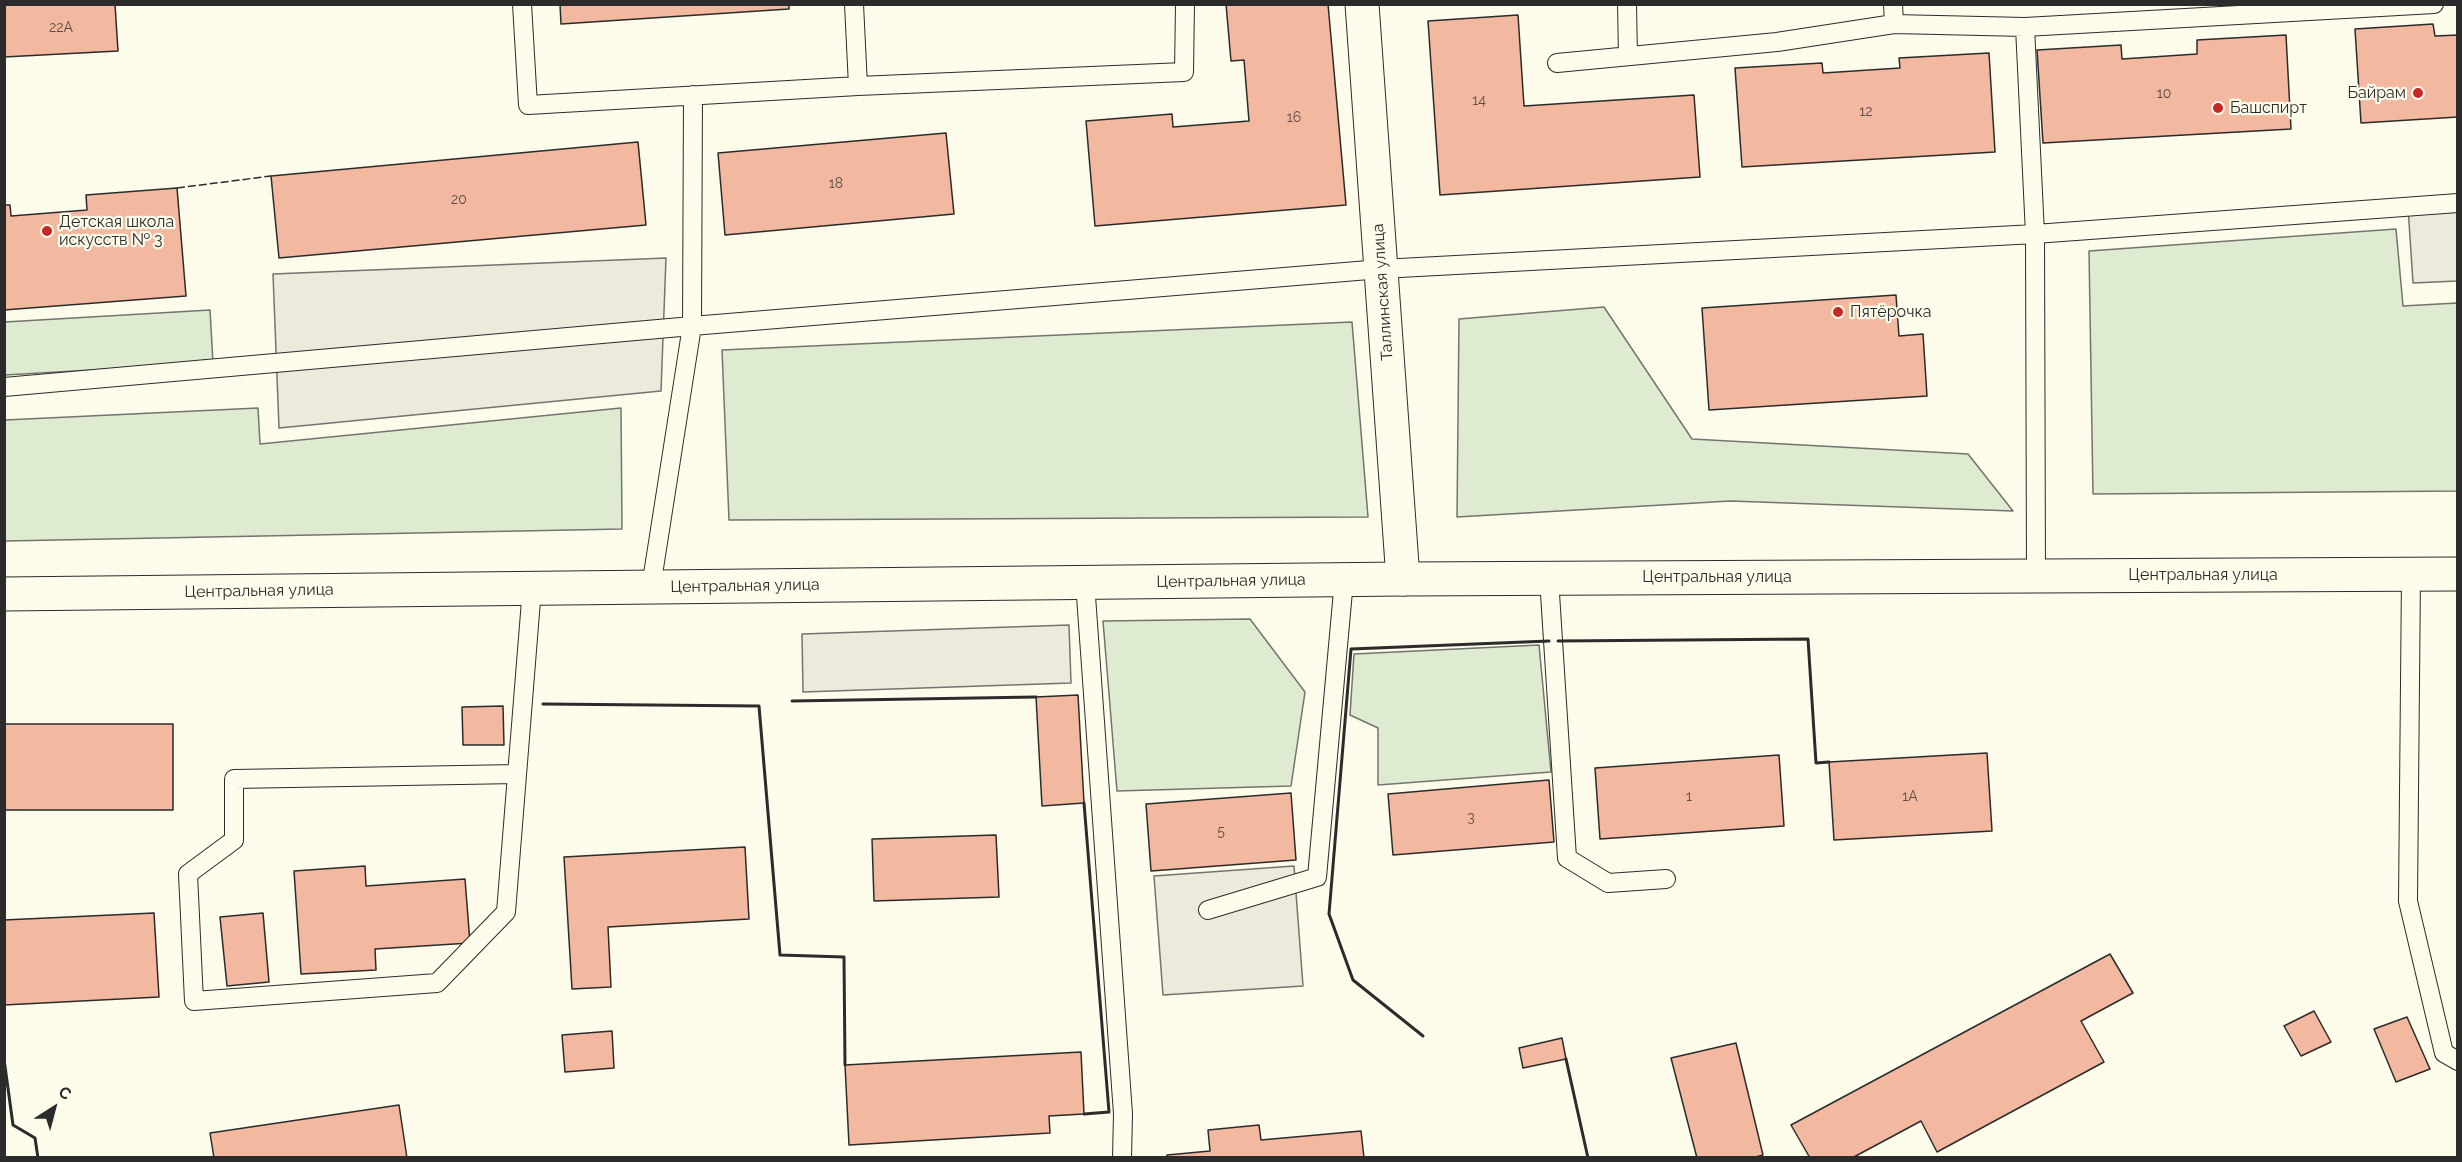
<!DOCTYPE html>
<meta charset="utf-8">
<style>
body{margin:0}
#map{position:relative;width:2462px;height:1162px;overflow:hidden;background:#fdfbea;font-family:Raleway,sans-serif}
canvas{display:block}
.frame{position:absolute;inset:0;border:6px solid #2b2b2b;pointer-events:none}
.north{position:absolute;left:24px;top:1078px;width:60px;height:60px;-webkit-text-stroke:4px #fdfbea;paint-order:stroke;rotate:36deg;font-size:16px;font-weight:700;line-height:24px;text-align:center;color:#2b2b2b}
.north::after{content:'';display:block;margin:auto;width:21px;height:27px;background:#2b2b2b;clip-path:polygon(50% 0,100% 100%,50% 72%,0 100%)}
</style>
<div id="map">
<canvas width="2462" height="1162"></canvas>
<div class="frame"></div>
<div class="north">С</div>
</div>
<script>
const context = document.querySelector('canvas').getContext('2d');
context.lineJoin = 'round';
function fillPath(path, color) { context.fillStyle = color; context.fill(path, 'evenodd'); }
function strokePath(path, color, width, dash) { context.strokeStyle = color; context.lineWidth = width; context.lineCap = dash ? 'butt' : 'round'; context.setLineDash(dash || []); context.stroke(path); }
function drawText(font, color, halo, rows, align = 'center') {
  context.font = font + ' Raleway,sans-serif'; context.lineWidth = 4.5; context.setLineDash([]); context.textBaseline = 'middle'; context.strokeStyle = halo; context.fillStyle = color; for (const [text, x, y, turn = 0] of rows) {
    context.save(); context.translate(x, y); context.rotate((+turn || 0) * Math.PI / 180); context.textAlign = isNaN(turn) ? turn : align; if (halo) context.strokeText(text, 0, 0); context.fillText(text, 0, 0); context.restore();
  }
}
const green = new Path2D(`
 M2396,229L2403,306L2457,303V491L2093,494L2089,251Z
 M1604,307L1692,439L1968,454L2013,511L1730,501L1457,517L1459,319Z
 M210,310L213,363L5,375V322Z
 M1352,322L1368,517L729,520L722,350Z
 M258,408L260,444L621,408L622,529L5,541V420Z
 M1250,619L1305,692L1291,786L1117,791L1103,621Z
 M1539,645L1551,772L1378,785V728L1350,715L1354,654Z`);
const parking = new Path2D(`
 M2457,203V281L2413,283L2408,207Z
 M666,258L661,391L279,428L273,274Z
 M1069,625L1071,683L803,692L802,634Z
 M1294,866L1303,986L1163,995L1154,876Z`);
const building = new Path2D(`
 M4,4H115L118,51L4,57Z
 M560,4H789V9L561,24Z
 M1226,4H1328L1346,205L1095,226L1086,121L1172,114L1173,127L1249,121L1244,60L1231,61Z
 M1518,15L1524,106L1694,95L1700,177L1440,195L1428,21Z
 M2433,24L2435,36L2458,35V117L2361,123L2355,29Z
 M2286,35L2291,129L2043,143L2037,50L2121,45L2122,59L2197,54V40Z
 M1989,53L1995,152L1742,167L1735,68L1822,63L1823,73L1900,68L1899,58Z
 M946,133L954,214L725,235L718,153Z
 M638,142L646,225L279,258L271,176Z
 M177,188L186,296L4,310V205H10L11,216L87,210L86,195Z
 M1896,295L1899,336L1923,334L1927,396L1709,410L1702,308Z
 M1078,695L1084,803L1042,806L1036,697Z
 M503,706L504,745H463L462,707Z
 M4,724H173V810H4Z
 M1987,753L1992,831L1834,840L1829,762Z
 M1779,755L1784,826L1600,839L1595,768Z
 M1549,780L1554,842L1393,855L1388,794Z
 M1291,793L1296,860L1151,871L1146,804Z
 M996,835L999,897L874,901L872,839Z
 M745,847L749,919L608,927L611,987L572,989L564,857Z
 M365,866L366,886L465,879L470,943L375,949L376,970L301,974L294,871Z
 M154,913L159,997L4,1005V920Z
 M263,913L269,982L227,986L220,917Z
 M2110,954L2133,993L2081,1021L2104,1062L1937,1152L1921,1121L1852,1158H1810L1791,1125Z
 M2314,1011L2331,1042L2301,1056L2284,1026Z
 M2407,1017L2430,1069L2396,1082L2374,1029Z
 M612,1031L614,1068L565,1072L562,1035Z
 M1562,1038L1566,1059L1523,1068L1519,1048Z
 M1736,1043L1763,1155L1752,1158H1697L1671,1058Z
 M1081,1052L1084,1114L1049,1116L1050,1133L849,1145L845,1065Z
 M399,1105L407,1158H214L210,1133Z
 M1259,1125L1261,1140L1361,1131L1364,1158H1167V1155L1210,1151L1208,1130Z`);
const service = new Path2D(`
 M522,4L528,105L858,86L854,4
 M1627,4L1628,56
 M1893,4L1894,24
 M2025,27L2035,234L2036,576
 M1557,63L1777,42L1894,24L2025,27L2434,4
 M858,86L1184,72L1185,4
 M4,387L692,326L1381,269L2035,234L2458,203
 M2411,574L2408,901L2444,1053L2458,1061
 M1549,578L1567,858L1608,883L1666,879
 M1085,582L1123,1114L1122,1158
 M651,587L692,326L693,95
 M517,774L234,779V840L188,874L194,1001L437,983L506,912L532,588
 M1208,910L1317,877L1344,580`);
const minor = new Path2D(`
 M1362,4L1403,579`);
const primary = new Path2D(`
 M4,594L1403,579L2458,574`);
const fence = new Path2D(`
 M177,188L271,176`);
const wall = new Path2D(`
 M1558,641L1808,639L1816,763L1829,762
 M792,701L1036,697
 M543,704L759,706L780,955L844,957L845,1065
 M1423,1036L1353,980L1329,914L1351,649L1549,641
 M4,1059L13,1125L35,1138L38,1158
 M1566,1059L1588,1158
 M1084,1114L1109,1112L1084,803`);
const markers = [
 [2418,93,6,"#c62828"],
 [2218,108,6,"#c62828"],
 [47,231,6,"#c62828"],
 [1838,312,6,"#c62828"]
];
const numberNames = [
 ["22А",61,28],
 ["10",2164,94],
 ["14",1479,101],
 ["12",1866,112],
 ["16",1294,118],
 ["18",836,184],
 ["20",459,200],
 ["1",1689,797],
 ["1А",1910,797],
 ["3",1471,818],
 ["5",1221,832]
];
const poiNames = [
 ["Байрам",2406,93,"right"],
 ["Башспирт",2230,108],
 ["Детская школа",59,222],
 ["искусств № 3",59,240],
 ["Пятёрочка",1850,312]
];
const streetNames = [
 ["Таллинская улица",1383,292,-94],
 ["Центральная улица",2203,575],
 ["Центральная улица",1717,577],
 ["Центральная улица",1231,581,-1],
 ["Центральная улица",745,586,-1],
 ["Центральная улица",259,591,-1]
];
fillPath(green, '#deebd1');
strokePath(green, '#74746e', 1.5);
fillPath(parking, '#eceadb');
strokePath(parking, '#74746e', 1.5);
fillPath(building, '#f2b8a0');
strokePath(building, '#2b2b2b', 1.5);
strokePath(service, '#2b2b2b', 20);
strokePath(minor, '#2b2b2b', 35);
strokePath(primary, '#2b2b2b', 35);
strokePath(service, '#fdfbea', 18);
strokePath(minor, '#fdfbea', 33);
strokePath(primary, '#fdfbea', 33);
strokePath(fence, '#2b2b2b', 1.5, [8, 3]);
strokePath(wall, '#2b2b2b', 3);
for (const [x, y, r, color] of markers) { const dot = new Path2D(); dot.arc(x, y, r, 0, 2 * Math.PI); context.fillStyle = color; context.fill(dot); strokePath(dot, '#fdfbea', 2); }
drawText('14px', '#5d4e48', null, numberNames);
drawText('16px', '#2b2b2b', '#fdfbea', poiNames, 'left');
drawText('16px', '#2b2b2b', '#fdfbea', streetNames);
</script>
